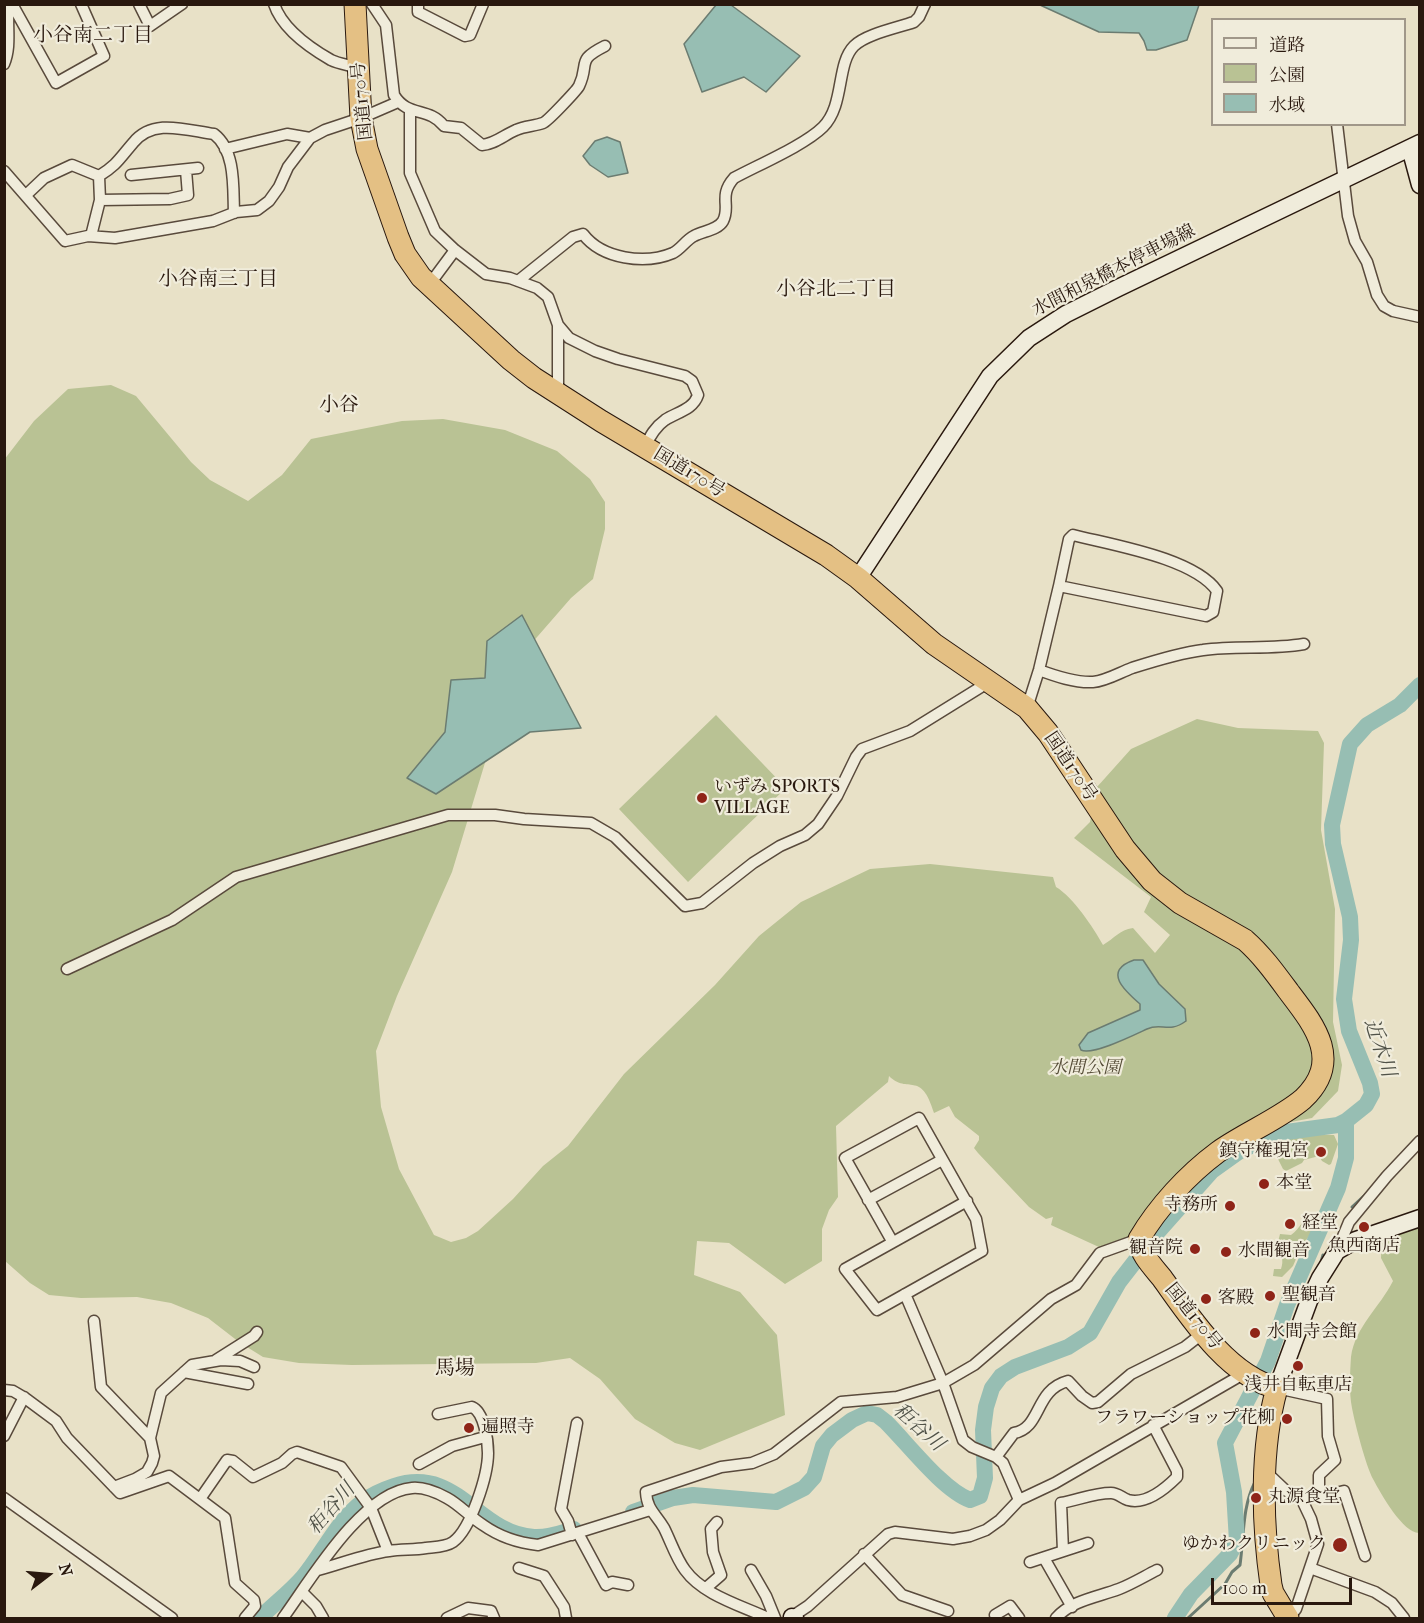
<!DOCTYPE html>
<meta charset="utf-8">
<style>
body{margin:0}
#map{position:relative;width:1424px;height:1623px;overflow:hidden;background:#e8e1c7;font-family:"IM FELL French Canon","Noto Serif JP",serif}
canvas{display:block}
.frame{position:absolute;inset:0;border:6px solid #29180e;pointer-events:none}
.legend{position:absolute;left:1211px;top:18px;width:195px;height:108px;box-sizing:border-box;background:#f0ecdb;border:2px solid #a09789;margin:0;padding:8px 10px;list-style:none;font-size:18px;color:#29180e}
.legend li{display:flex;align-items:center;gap:12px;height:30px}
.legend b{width:30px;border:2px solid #a09789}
.north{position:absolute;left:18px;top:1545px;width:60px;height:60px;-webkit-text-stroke:4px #f0ecdb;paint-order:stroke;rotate:74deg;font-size:16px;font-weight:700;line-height:24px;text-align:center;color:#29180e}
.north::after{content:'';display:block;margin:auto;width:21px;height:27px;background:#29180e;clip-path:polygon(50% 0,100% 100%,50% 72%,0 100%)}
.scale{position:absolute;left:1211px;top:1578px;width:141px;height:27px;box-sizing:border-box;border:3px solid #29180e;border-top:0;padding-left:8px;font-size:18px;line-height:21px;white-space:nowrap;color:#29180e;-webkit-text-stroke:4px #f0ecdb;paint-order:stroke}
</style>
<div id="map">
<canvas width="1424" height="1623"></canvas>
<div class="frame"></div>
<ul class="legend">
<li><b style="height:8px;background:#f0ecdb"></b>道路</li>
<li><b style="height:16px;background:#b9c294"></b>公園</li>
<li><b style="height:16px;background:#97beb3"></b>水域</li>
</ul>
<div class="north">N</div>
<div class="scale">100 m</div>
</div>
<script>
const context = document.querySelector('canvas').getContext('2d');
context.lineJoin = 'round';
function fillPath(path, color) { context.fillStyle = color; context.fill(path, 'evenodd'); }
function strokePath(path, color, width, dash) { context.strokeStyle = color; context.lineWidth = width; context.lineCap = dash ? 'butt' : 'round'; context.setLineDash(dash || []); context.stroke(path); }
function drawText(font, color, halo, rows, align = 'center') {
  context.font = font + ' "IM FELL French Canon","Noto Serif JP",serif'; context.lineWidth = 4.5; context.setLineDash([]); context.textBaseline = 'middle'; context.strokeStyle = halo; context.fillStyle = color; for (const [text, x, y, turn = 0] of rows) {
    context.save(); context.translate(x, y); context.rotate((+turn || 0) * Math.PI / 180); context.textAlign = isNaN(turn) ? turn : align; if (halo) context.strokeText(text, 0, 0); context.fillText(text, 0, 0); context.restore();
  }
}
const green = new Path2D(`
 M111,385L136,396L191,462L210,480L248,501L282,475L311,439L402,421L443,419L505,430L557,451L590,479L605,502V529L593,579L571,598L531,644L497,723L452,872L397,996L376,1051L381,1107L399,1169L434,1235L451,1242L466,1238L478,1231L513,1199L543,1166L568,1146L624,1074L715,985L759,936L801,902L870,869L930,864L1053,877L1056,887C1073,897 1093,927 1103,945C1115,938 1119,930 1133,928L1155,953L1170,935L1144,912L1151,897L1074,838L1090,822L1097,787L1131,749L1197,719L1238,728L1318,731L1324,743L1321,830L1335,909L1333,1022L1342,1065L1338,1091L1312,1118L1275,1125L1215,1165L1132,1239L1101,1248L1051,1225L1053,1217L1046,1219L1029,1207L978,1153L974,1148L979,1140V1136L955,1117L949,1106L934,1113C921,1069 908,1095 889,1076L888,1082L836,1126L838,1197L829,1210L822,1229V1261L785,1284L729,1243L697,1241L694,1275L740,1292L777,1335L785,1415L700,1450L675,1443L635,1419L600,1379L570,1358L536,1363L352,1365L299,1363L263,1357L239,1342L208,1318L171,1303L137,1297L81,1298L49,1295L30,1283L5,1261L4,460L34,421L68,389Z
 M716,715L786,788L688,882L619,809Z
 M1297,1134L1334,1135L1338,1144L1331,1164L1329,1165L1322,1161L1319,1156L1304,1160L1302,1163L1286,1171L1283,1169L1276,1155L1265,1157L1264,1152Z
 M1312,1213L1317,1215V1223L1299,1252L1293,1266L1282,1277L1273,1276L1274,1269H1281C1284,1260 1282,1256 1276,1250L1280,1234L1291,1235C1300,1229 1303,1218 1312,1213Z
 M1419,1222V1533C1403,1533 1381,1494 1373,1479C1366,1466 1355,1424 1352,1408C1349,1393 1350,1372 1351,1357C1355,1327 1380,1307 1393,1281L1381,1258L1382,1235Z`);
const water = new Path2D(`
 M716,5H731L800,56L766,92L744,77L702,92L684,44Z
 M1040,5H1199L1187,40L1156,50H1147L1144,41L1139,33L1099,32Z
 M607,137L620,142L628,173L608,177L590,165L583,156L595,141Z
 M522,615L581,728L530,732L436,794L407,778L445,732L451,680L485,678L487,641Z
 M1134,960H1143L1159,984L1185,1009L1186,1021C1168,1034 1162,1022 1147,1029C1134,1035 1092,1056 1081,1050L1079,1045L1088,1033L1140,1010V1004C1125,991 1102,971 1134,960Z`);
const stream = new Path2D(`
 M1352,1207L1366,1194
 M1321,1262L1323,1255
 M1188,1618L1225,1584L1232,1572L1240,1565C1244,1537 1242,1507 1255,1482`);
const river = new Path2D(`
 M633,1512L673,1498L693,1495L776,1502L804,1488L814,1477L823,1446L832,1435L852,1420L867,1413L877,1415L886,1422C908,1444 943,1490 970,1500L980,1496L985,1478L983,1430L986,1407L992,1388L1001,1376L1015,1367L1068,1347L1090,1333L1119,1282L1157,1233L1212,1171L1240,1151L1279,1133L1338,1125L1346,1121L1366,1105L1372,1094L1370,1083L1349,1031L1344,999L1351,940L1350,917L1333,844L1332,825L1350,744L1367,725L1400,705L1420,685
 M260,1618C274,1604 290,1592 303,1577C323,1553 337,1521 362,1502C372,1494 382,1490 394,1486C458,1465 476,1533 534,1537C547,1538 561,1533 574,1529
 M1175,1618L1191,1594L1230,1554L1237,1541L1234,1492L1225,1443L1268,1361L1287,1305L1338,1188L1346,1158V1121`);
const street = new Path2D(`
 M12,4L56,83L104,56L81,4
 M139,4L150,26L182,4
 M274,4C282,28 310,48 331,60C339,64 350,65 359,68
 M372,4L386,25L394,95C408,118 428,106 444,126L461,128L482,145C495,144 504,135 516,130C524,126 535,126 543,123C548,121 577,90 579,86C590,63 575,61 605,46
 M418,4V12L465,36L470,35L483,4
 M4,64C12,45 6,25 9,4
 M410,111V173L435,231L455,250L486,274L510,278L537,288L548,297L558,325L569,338L595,351L618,359L685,376L692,381L698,395C693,410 677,412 665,420C655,427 650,436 645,447
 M1337,124L1348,216L1355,241L1367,262L1377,295L1384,306L1393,311L1420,317
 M225,149L287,134L310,138
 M4,171L65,241L88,236L115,238L213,221L236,212L257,210L269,201L279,187L288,167L310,138L325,130L361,118L398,102
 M131,175L198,168
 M26,195L44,178L72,165L99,176C117,165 120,158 133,143C153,118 185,130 214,134C236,151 233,188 234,213
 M100,200L170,199L188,195L186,170
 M91,236L100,200L99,176
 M518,281L573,237L583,234C602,259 645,265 673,253C681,249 686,240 694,236C703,231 718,230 723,221C731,206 718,196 734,178C758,165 805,145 823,127C845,105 836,64 854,46C866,34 897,28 914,22L919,17L925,4
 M429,285L455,250
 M558,394V325
 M1073,535C1112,545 1194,558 1217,591L1213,612L1206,616L1059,586L1069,539Z
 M1039,670C1055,676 1075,683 1093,682C1106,681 1119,673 1132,668C1154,661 1179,653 1203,650C1236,645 1270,650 1304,644
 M1027,708L1039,670L1059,586
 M67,969L172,920L236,877L448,815H495L524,819L591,823L615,837L685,906L702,903L753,863L780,846L805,835L818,824L837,796L856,757L862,749L910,731L989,682
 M868,1200L942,1160
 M892,1241L845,1158L919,1118L976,1219L982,1251L877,1310L845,1269L967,1201
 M1337,1251L1349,1222L1387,1176L1420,1141
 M905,1294L943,1383L963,1440L972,1447L996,1457L1003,1463L1019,1500
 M94,1321L101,1387L150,1438
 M216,1360L254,1336L257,1332
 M184,1372L248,1384
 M1277,1388L1327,1399L1328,1436L1335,1460L1319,1475V1494L1302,1500
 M4,1390L13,1391L25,1398L56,1421L67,1438L120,1493L169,1476L225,1518L235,1583L254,1600L255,1606L245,1618
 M4,1436L24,1397
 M996,1457L1014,1433C1042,1428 1034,1390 1068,1381L1082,1396L1092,1403L1098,1402L1131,1374L1185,1347L1203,1333
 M419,1464L452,1446L485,1437
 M1267,1473L1285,1490L1302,1500L1311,1519L1318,1544L1296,1609L1289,1618
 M114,1487L135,1479L147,1472L152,1463L154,1456L150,1438L161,1393L192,1365L221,1360L240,1361L254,1367
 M1319,1494L1324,1496L1344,1491L1365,1556
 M4,1498L172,1618
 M200,1499L227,1460L233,1461L253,1477L282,1463L292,1454L297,1452L341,1467L371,1508L388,1551
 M578,1533L606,1585L612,1582L628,1585
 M572,1535L568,1521L561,1509L577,1423
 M1063,1551L1061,1503C1078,1500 1094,1493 1111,1493C1118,1493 1122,1498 1128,1500C1146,1505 1166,1488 1177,1477V1471L1153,1425
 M864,1554L902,1595L948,1611
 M1044,1558L1072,1607
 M1030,1562L1088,1543
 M519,1568L544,1576L564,1607L566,1618
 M1310,1568L1375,1592L1392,1603L1404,1618
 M318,1570C341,1564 365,1554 389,1551C401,1549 414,1550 426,1548C434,1547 446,1547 453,1542C471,1529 488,1475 488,1453C488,1440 484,1412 472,1407L438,1414
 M751,1570L766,1596L775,1618
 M706,1588L721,1575L713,1552L711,1529L717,1522
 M302,1592L316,1606L323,1618
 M995,1615L1010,1606L1019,1618
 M283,1618C310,1581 362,1492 412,1488C423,1487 436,1492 447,1498C460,1505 470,1517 483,1525C500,1537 519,1543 538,1545L650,1510
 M447,1618L468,1608L491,1611L494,1618
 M768,1618C740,1605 703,1595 685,1570C676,1558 671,1542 664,1528C656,1514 647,1510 646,1492L721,1467L752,1463L774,1454L841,1402L897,1397L943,1383L974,1365L1051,1299L1076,1285L1100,1253L1139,1239
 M790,1618L808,1606L888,1534L895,1532L953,1539L970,1536L986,1530L1000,1520L1019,1500L1055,1483L1245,1373
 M1056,1618C1072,1600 1098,1597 1119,1589C1132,1584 1145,1576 1157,1570`);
const secondary = new Path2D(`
 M1410,148L1420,185
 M858,578L990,376L1029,338L1066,314L1118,288L1420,143
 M1277,1388L1309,1301L1320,1278L1337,1251L1356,1240L1420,1218
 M792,1617L795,1618`);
const highway = new Path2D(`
 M355,4L361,118L367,149L398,237L405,254L421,277L511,360L534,378L601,421L826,555L858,578L934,644L1027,708L1048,733L1125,849L1152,881L1180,903L1245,940C1262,955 1275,973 1289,992C1315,1026 1343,1061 1303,1099C1281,1118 1243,1134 1218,1152C1187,1175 1158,1207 1139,1239C1139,1253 1154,1268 1162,1278C1190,1317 1228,1376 1277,1388C1260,1448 1262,1523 1271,1585L1273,1593L1288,1618`);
const markers = [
 [702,798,6,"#8f2418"],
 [1321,1152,6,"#8f2418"],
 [1264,1184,6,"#8f2418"],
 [1230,1206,6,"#8f2418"],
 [1290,1224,6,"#8f2418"],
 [1364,1227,6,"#8f2418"],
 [1195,1249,6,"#8f2418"],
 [1226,1252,6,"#8f2418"],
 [1270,1296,6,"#8f2418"],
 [1206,1299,6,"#8f2418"],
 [1255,1333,6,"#8f2418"],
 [1298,1366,6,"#8f2418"],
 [1287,1419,6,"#8f2418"],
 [469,1428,6,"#8f2418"],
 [1256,1498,6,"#8f2418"],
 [1340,1545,8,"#8f2418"]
];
const streetNames = [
 ["国道170号",363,101,-96],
 ["水間和泉橋本停車場線",1114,271,-27],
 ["国道170号",689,473,31],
 ["国道170号",1070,767,56],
 ["国道170号",1193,1317,51]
];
const poiNames = [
 ["いずみ SPORTS",714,788],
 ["VILLAGE",714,809],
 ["鎮守権現宮",1309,1152,"right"],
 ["本堂",1276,1184],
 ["寺務所",1218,1206,"right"],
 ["経堂",1302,1224],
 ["魚西商店",1364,1247,"center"],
 ["観音院",1183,1249,"right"],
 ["水間観音",1238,1252],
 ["聖観音",1282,1296],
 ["客殿",1218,1299],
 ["水間寺会館",1267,1333],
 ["浅井自転車店",1298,1386,"center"],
 ["フラワーショップ花柳",1275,1419,"right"],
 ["遍照寺",481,1428],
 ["丸源食堂",1268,1498],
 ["ゆかわクリニック",1326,1545,"right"]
];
const parkNames = [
 ["水間公園",1085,1069]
];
const neighbourhoodNames = [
 ["小谷南二丁目",93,36],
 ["小谷南三丁目",218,280],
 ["小谷北二丁目",836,290],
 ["小谷",339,406],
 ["馬場",455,1369]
];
const waterNames = [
 ["近木川",1379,1048,72],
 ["秬谷川",918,1428,42],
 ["秬谷川",332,1509,-49]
];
fillPath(green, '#b9c294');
fillPath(water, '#97beb3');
strokePath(water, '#6b7c71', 1.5);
strokePath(stream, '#6b7c71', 3);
strokePath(river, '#97beb3', 16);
strokePath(street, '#594a3c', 13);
strokePath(secondary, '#29180e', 19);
strokePath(highway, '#29180e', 23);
strokePath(street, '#f0ecdb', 10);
strokePath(secondary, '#f0ecdb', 16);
strokePath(highway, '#e4c084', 21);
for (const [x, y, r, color] of markers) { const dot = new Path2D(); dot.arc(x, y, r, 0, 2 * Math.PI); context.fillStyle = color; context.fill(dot); strokePath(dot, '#f0ecdb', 2); }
drawText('18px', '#29180e', '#f0ecdb', streetNames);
drawText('18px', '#29180e', '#f0ecdb', poiNames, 'left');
drawText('italic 18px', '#544b36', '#f0ecdb', parkNames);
drawText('20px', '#29180e', '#f0ecdb', neighbourhoodNames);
drawText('italic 20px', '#505248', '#f0ecdb', waterNames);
</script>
